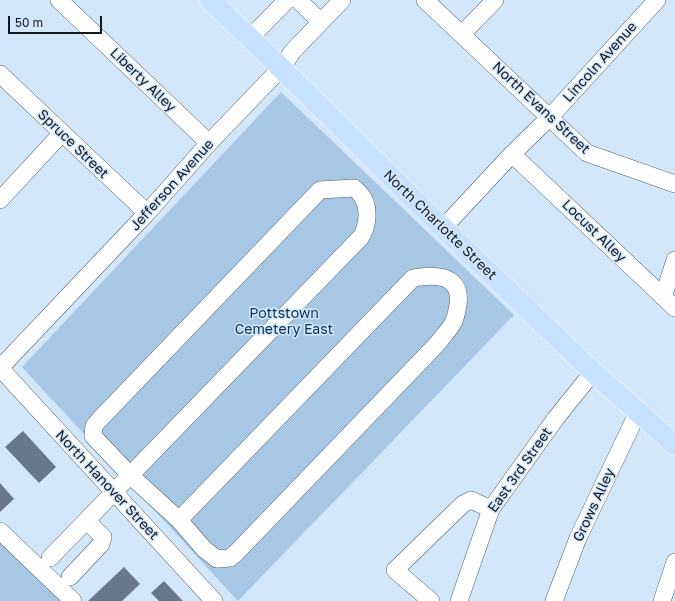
<!DOCTYPE html>
<style>
body{margin:0}
#map{position:relative;width:675px;height:601px;overflow:hidden;background:#d3e7fb;font-family:"Golos Text",sans-serif}
canvas{display:block}
.scale{position:absolute;left:8px;top:16px;width:94px;height:18px;box-sizing:border-box;border:2px solid #121920;border-top:0;padding-left:5px;font-size:12px;line-height:14px;white-space:nowrap;color:#121920;-webkit-text-stroke:3px #d3e7fb;paint-order:stroke}
</style>
<div id="map">
<canvas width="675" height="601"></canvas>
<div class="scale">50 m</div>
</div>
<script>
const context = document.querySelector('canvas').getContext('2d');
context.lineJoin = 'round';
function fillPath(path, color) { context.fillStyle = color; context.fill(path, 'evenodd'); }
function strokePath(path, color, width, dash) { context.strokeStyle = color; context.lineWidth = width; context.lineCap = dash ? 'butt' : 'round'; context.setLineDash(dash || []); context.stroke(path); }
function drawText(font, color, halo, rows, align = 'center') {
  context.font = font + ' "Golos Text",sans-serif'; context.lineWidth = 3; context.setLineDash([]); context.textBaseline = 'middle'; context.strokeStyle = halo; context.fillStyle = color; for (const [text, x, y, turn = 0] of rows) {
    context.save(); context.translate(x, y); context.rotate((+turn || 0) * Math.PI / 180); context.textAlign = isNaN(turn) ? turn : align; if (halo) context.strokeText(text, 0, 0); context.fillText(text, 0, 0); context.restore();
  }
}
const green = new Path2D(`
 M281,92L514,315L238,601L22,367Z
 M0,523L79,601H0Z`);
const building = new Path2D(`
 M23,431L56,467L39,483L5,447Z
 M0,483L14,499L0,512Z
 M124,567L140,584L122,601H88Z
 M164,581L183,601H159L151,593Z`);
const minor = new Path2D(`
 M59,0L209,143
 M298,0L320,21
 M425,0L587,153L675,184
 M462,34L495,0
 M250,38L287,0
 M0,74L147,213
 M512,154L675,308
 M0,200L62,133
 M443,228L512,154L549,118L657,0
 M663,297L675,260
 M0,368L147,213L209,143L281,68L293,51L342,0
 M0,368L214,601
 M0,531L73,601
 M50,558L361,237C368,226 370,206 361,195C359,192 356,190 354,188L320,190L100,419L94,426L93,436L131,476L179,520L413,278C435,274 462,274 458,305C457,310 456,318 453,323C449,330 443,336 438,343L235,554L230,558L217,559L204,549L179,520
 M70,577L101,544L103,537L87,521
 M431,601L395,570L463,504L471,500L491,509
 M459,601L491,509L556,418L593,372
 M554,601L578,538L638,412
 M662,601L675,562`);
const major = new Path2D(`
 M210,0L281,68L443,228L593,372L675,445`);
const streetNames = [
 ["Lincoln Avenue",600,62,-48],
 ["Liberty Alley",143,80,44],
 ["North Evans Street",541,108,43],
 ["Spruce Street",73,144,44],
 ["Jefferson Avenue",172,185,-48],
 ["North Charlotte Street",440,225,44],
 ["Locust Alley",594,231,44],
 ["East 3rd Street",520,470,-55],
 ["North Hanover Street",107,485,47],
 ["Grows Alley",594,505,-65]
];
const parkNames = [
 ["Pottstown",284,314],
 ["Cemetery East",284,330]
];
fillPath(green, '#a8c7e5');
fillPath(building, '#66788a');
strokePath(minor, '#4d5f70', 18);
strokePath(major, '#fff', 22);
strokePath(minor, '#fff', 17);
strokePath(major, '#c6e2fe', 21);
drawText('14px', '#121920', '#d3e7fb', streetNames);
drawText('14px', '#0c3250', '#d3e7fb', parkNames);
</script>
